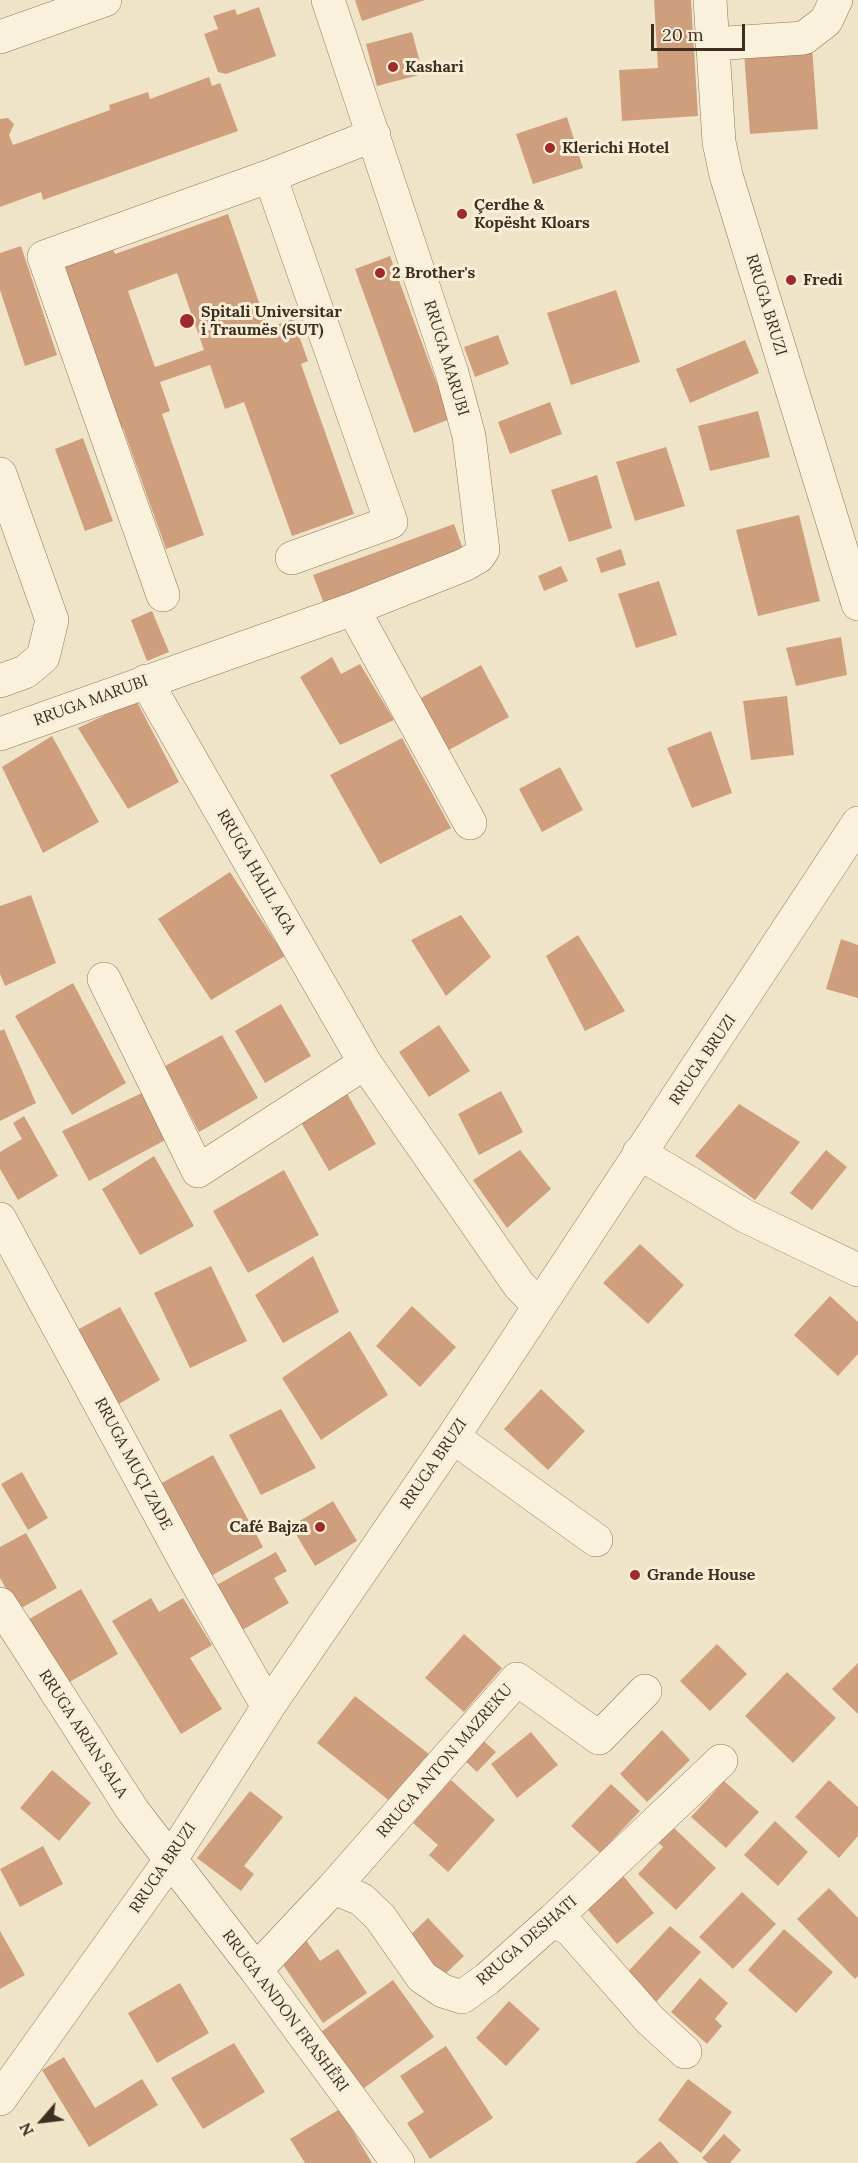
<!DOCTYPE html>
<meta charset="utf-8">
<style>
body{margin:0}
#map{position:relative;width:858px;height:2163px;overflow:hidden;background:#f0e4c8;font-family:Lora,serif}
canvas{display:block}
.north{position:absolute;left:12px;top:2091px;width:60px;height:60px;-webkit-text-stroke:4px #f7eed8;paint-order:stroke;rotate:242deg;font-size:16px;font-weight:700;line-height:24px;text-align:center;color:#3d2e20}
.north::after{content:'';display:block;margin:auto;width:21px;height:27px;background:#3d2e20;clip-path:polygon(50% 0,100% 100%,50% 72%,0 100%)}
.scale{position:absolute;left:651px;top:24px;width:94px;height:27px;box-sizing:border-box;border:3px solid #3d2e20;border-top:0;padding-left:8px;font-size:18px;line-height:21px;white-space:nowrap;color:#3d2e20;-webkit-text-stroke:4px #f7eed8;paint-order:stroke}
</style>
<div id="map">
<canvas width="858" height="2163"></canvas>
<div class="north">N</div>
<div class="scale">20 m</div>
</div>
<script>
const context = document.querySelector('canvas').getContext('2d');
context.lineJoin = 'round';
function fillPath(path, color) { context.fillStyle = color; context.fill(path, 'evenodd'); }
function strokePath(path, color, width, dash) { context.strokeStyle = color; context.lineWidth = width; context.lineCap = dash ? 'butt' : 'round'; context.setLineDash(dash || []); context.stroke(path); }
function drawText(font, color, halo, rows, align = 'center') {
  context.font = font + ' Lora,serif'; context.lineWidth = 6; context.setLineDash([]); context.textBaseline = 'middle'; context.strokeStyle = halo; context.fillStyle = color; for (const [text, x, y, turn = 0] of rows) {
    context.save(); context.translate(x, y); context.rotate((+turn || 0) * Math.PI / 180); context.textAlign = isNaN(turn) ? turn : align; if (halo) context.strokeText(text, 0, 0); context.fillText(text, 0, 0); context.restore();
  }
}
const building = new Path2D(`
 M355,0H425L362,21Z
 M654,0H691L698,116L622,121L619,70L658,68Z
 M259,7L276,56L226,74L218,72L204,34L218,29L213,16L235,9L237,15Z
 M412,32L423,74L377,86L366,44Z
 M812,47L818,129L750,134L744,52Z
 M209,77L212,86L220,83L238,131L43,200L41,192L0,207V119L8,118L14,124L9,135L13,145L110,110L109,105L148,92L150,99Z
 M567,117L583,168L533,184L516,134Z
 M228,214L268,328L293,319L308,361L301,364L354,514L292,536L244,402L225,409L210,365L160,382L170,411L162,414L204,535L166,549L123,428L117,430L58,264L111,245L115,254ZM177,273L204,350L155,367L128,291Z
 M21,246L57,355L25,366L0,290V253Z
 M390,256L450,419L414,433L355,269Z
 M616,290L640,362L571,385L547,313Z
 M498,335L509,364L475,377L464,347Z
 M745,340L759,373L690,403L676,369Z
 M550,402L562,434L510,454L498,422Z
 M758,411L770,457L710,471L698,426Z
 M83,438L113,521L85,531L55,449Z
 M666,447L685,506L635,521L616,462Z
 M597,475L612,528L569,542L551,490Z
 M799,515L820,601L758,616L736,530Z
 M454,524L464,552L324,604L313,575Z
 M621,549L626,565L601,573L596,558Z
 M561,566L568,581L544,591L538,576Z
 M659,581L677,635L636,648L618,594Z
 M152,611L169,652L147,661L131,620Z
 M841,637L847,675L796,686L786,648Z
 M332,657L341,674L360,664L394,720L340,745L300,677Z
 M481,665L509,717L447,751L419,699Z
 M787,696L794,755L751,760L743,701Z
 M136,700L179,782L128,809L78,728Z
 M711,731L732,793L692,808L667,748Z
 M52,736L99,822L43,853L2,767Z
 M402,738L451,828L380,864L330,775Z
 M560,767L583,810L542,832L519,789Z
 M230,872L285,956L211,1000L158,919Z
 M31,895L56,963L5,986L0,974V906Z
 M461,915L491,957L446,996L411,940Z
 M578,935L625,1011L585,1031L546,956Z
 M841,939L858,945V998L826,989Z
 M73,983L126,1083L72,1115L15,1016Z
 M281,1004L311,1056L265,1083L235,1031Z
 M439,1025L470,1071L429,1097L399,1052Z
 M4,1029L36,1103L0,1121V1031Z
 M222,1035L258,1098L199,1132L165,1066Z
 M501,1091L523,1132L479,1155L458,1114Z
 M144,1092L169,1138L89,1181L62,1131Z
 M346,1092L376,1144L329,1171L299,1119Z
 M739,1104L800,1142L755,1200L695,1156Z
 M24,1116L58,1176L18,1200L0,1169V1152L22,1139L13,1123Z
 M520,1150L551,1189L507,1228L473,1180Z
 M826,1150L847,1167L812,1210L790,1193Z
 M154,1156L194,1226L140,1255L102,1189Z
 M284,1170L319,1235L248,1273L213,1211Z
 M640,1244L684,1285L648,1324L603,1283Z
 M313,1256L339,1312L283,1343L255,1295Z
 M211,1266L247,1341L190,1368L154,1293Z
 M830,1296L858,1322V1354L838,1376L794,1335Z
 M412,1306L456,1347L420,1387L376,1346Z
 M120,1307L160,1380L117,1405L77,1330Z
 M350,1331L388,1395L321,1440L282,1378Z
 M541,1389L585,1431L548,1470L504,1429Z
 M281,1409L316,1468L261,1495L229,1435Z
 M213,1455L263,1547L209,1577L158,1485Z
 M22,1472L48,1518L28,1530L1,1484Z
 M333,1501L357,1541L315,1566L291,1526Z
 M26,1533L57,1588L18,1610L0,1578V1547Z
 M276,1552L287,1571L274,1578L289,1603L239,1632L213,1587Z
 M81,1589L118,1654L61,1687L24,1622Z
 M151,1598L159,1612L183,1598L212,1645L190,1658L222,1709L181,1734L112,1621Z
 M464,1634L502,1668L464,1712L425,1678Z
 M717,1644L747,1674L710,1711L680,1681Z
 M858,1663V1714L832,1689Z
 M787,1672L836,1718L793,1763L745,1716Z
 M355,1696L429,1754L391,1802L317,1743Z
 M662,1730L690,1760L647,1802L620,1774Z
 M531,1732L558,1765L517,1798L491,1764Z
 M476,1734L496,1752L477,1772L458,1754Z
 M52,1770L91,1803L59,1841L20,1808Z
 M451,1780L495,1820L448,1872L429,1855L438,1845L413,1823Z
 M829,1780L858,1807V1836L839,1858L795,1817Z
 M724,1781L759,1812L726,1848L691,1817Z
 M611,1784L640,1811L600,1853L571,1826Z
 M250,1791L283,1817L244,1866L254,1874L241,1891L197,1858Z
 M775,1821L808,1852L778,1886L744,1855Z
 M673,1827L716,1868L676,1910L638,1874L663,1847L659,1843Z
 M43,1846L63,1884L20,1907L0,1869Z
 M620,1872L654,1913L617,1944L583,1904Z
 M829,1888L858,1918V1976L855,1979L797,1919Z
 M742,1892L776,1924L733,1969L699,1937Z
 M428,1918L464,1956L442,1977L406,1939Z
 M670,1926L701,1952L656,2002L625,1975Z
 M784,1929L833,1972L796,2013L748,1970Z
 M0,1931L25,1975L0,1989Z
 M304,1937L320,1961L338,1949L367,1993L323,2023L277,1956Z
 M700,1978L728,2003L715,2019L722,2026L707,2044L671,2012Z
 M393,1980L434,2037L360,2091L318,2034Z
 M180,1983L209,2033L157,2063L128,2013Z
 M509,2001L540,2029L506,2066L476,2038Z
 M234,2043L265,2092L203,2129L171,2078Z
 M446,2046L493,2118L430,2159L407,2123L424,2112L400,2076Z
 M64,2057L95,2108L142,2079L158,2105L89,2147L42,2070Z
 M688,2079L732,2112L701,2153L658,2120Z
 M340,2109L372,2163H305L290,2139Z
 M724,2134L741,2150L730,2163H708L702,2158Z
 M660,2141L679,2163H635Z`);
const minor = new Path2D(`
 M710,0L719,142L726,175L858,604
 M0,37L105,0
 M712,44L804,38L826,21L836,0
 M270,176L391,522L292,558
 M0,474L52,620L43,657L25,672L0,681
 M163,595L44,257L270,176L374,135
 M353,609L470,823
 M146,681L365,1063L519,1285L539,1306
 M0,734L353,609L464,565L478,557L483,550L469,436L452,373L328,0
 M104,979L198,1171L365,1063
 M639,1153L745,1216L858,1270
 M0,1219L185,1561L268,1707
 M453,1437L596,1540
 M0,1604L133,1811L256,1970L398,2163
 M333,1888L517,1679L599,1738L645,1691
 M553,1920L571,1930L650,2020L685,2052
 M256,1970L333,1888L361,1899L380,1917L422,1977L443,1991L462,1997L487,1979L553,1920L721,1761
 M0,2099L171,1859L268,1707L453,1437L858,823`);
const markers = [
 [393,67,6,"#9e2a2b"],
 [550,148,6,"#9e2a2b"],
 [462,214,6,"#9e2a2b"],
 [380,273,6,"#9e2a2b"],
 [791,280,6,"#9e2a2b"],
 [187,321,8,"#9e2a2b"],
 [320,1527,6,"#9e2a2b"],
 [635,1575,6,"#9e2a2b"]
];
const poiNames = [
 ["Kashari",405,67],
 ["Klerichi Hotel",562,148],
 ["Çerdhe &",474,205],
 ["Kopësht Kloars",474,223],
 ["2 Brother's",392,273],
 ["Fredi",803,280],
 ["Spitali Universitar",201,312],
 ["i Traumës (SUT)",201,330],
 ["Café Bajza",308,1527,"right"],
 ["Grande House",647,1575]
];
const streetNames = [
 ["RRUGA BRUZI",766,305,73],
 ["RRUGA MARUBI",446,358,73],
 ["RRUGA MARUBI",91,701,-20],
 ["RRUGA HALIL AGA",256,872,60],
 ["RRUGA BRUZI",703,1060,-56],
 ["RRUGA MUÇI ZADE",133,1464,62],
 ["RRUGA BRUZI",434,1464,-56],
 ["RRUGA ARJAN SALA",83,1734,57],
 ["RRUGA ANTON MAZREKU",445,1761,-49],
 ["RRUGA BRUZI",163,1868,-56],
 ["RRUGA DESHATI",527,1941,-41],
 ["RRUGA ANDON FRASHËRI",285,2011,53]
];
fillPath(building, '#cf9f7d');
strokePath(minor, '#8d765c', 34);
strokePath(minor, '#faf1dc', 33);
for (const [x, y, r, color] of markers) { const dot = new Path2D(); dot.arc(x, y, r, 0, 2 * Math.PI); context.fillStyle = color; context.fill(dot); strokePath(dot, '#f7eed8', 2); }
drawText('bold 16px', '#3d2e20', '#f7eed8', poiNames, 'left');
drawText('16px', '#3d2e20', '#f7eed8', streetNames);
</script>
